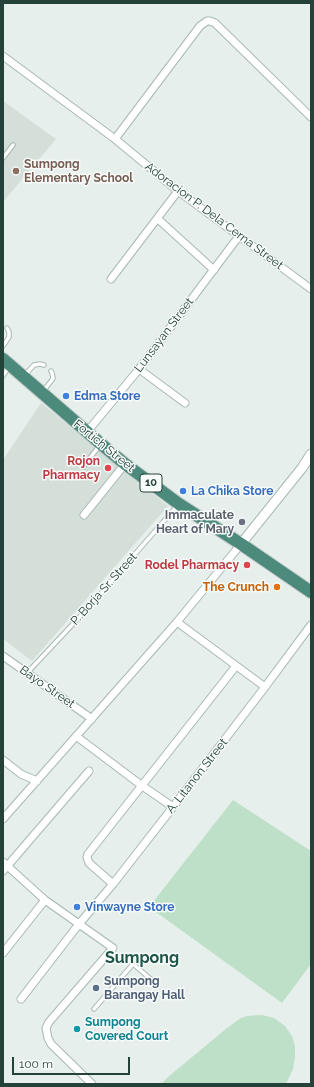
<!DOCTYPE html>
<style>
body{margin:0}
#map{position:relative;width:314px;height:1087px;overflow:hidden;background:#e6efeb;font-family:Raleway,sans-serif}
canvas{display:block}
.frame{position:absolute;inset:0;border:4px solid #24423a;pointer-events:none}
.scale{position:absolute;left:12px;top:1057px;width:118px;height:18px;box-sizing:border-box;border:2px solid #24423a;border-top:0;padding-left:5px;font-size:12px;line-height:14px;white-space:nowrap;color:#24423a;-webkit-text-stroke:3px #f7fbf9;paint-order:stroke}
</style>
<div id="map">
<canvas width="314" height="1087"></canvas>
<div class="frame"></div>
<div class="scale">100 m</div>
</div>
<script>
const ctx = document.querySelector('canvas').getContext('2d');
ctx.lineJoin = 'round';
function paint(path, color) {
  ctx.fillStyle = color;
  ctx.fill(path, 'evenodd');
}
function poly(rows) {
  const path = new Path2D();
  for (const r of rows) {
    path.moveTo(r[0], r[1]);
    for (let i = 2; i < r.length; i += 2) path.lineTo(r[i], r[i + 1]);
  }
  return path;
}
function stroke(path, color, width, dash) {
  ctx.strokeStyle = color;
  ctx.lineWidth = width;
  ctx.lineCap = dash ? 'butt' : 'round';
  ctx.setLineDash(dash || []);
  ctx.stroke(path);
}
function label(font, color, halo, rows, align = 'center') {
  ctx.font = font + ' Raleway,sans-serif';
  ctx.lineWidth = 3;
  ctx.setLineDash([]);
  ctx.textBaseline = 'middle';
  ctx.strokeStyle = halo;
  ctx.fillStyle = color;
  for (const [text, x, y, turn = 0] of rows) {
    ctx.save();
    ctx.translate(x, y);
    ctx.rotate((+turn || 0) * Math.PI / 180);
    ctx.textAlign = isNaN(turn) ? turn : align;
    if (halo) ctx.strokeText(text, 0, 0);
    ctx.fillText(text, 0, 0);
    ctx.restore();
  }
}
paint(poly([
 [3,101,56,139,3,202],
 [41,403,168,506,32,661,3,639,3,460]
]), '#d4dfda');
paint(poly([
 [233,800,311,851,311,964,282,1003,149,907],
 [262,1015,274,1018,285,1026,292,1036,295,1046,295,1057,293,1069,286,1084,161,1084,168,1077,227,1028,241,1018,247,1016]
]), '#bfe0c8');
const service = poly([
 [3,158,13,145],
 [3,346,9,337,9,332,7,328],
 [3,376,8,368],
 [24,376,34,365,40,364,44,365],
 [44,390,52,380,53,378,52,373,51,371],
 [83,467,100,445],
 [27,673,88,608,177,506],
 [124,956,154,982],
 [94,1009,133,964]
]);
const minor = poly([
 [3,56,115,139,178,191,311,289],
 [115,139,200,26,207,21,210,21,215,23,311,117],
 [158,219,214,270],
 [111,279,178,191],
 [139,369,185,403],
 [87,432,139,369,239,236],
 [84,515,125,464],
 [177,622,265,687],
 [3,656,92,719],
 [76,736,141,785,173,807],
 [3,760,21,774,37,781],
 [3,819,177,622,241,544],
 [3,862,45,900,113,948,49,1022,46,1028,48,1038,51,1044,92,1084],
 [3,871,89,771],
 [113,884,89,863,87,857,88,854,236,666],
 [3,953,45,900],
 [21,999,79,924,113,884,173,807,265,687,311,625]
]);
const tertiary = poly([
 [241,544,302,468,311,454]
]);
const trunk = poly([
 [3,359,101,444,125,464,179,504,241,544,311,592]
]);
stroke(service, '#a8b8b2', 5.5);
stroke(minor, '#a8b8b2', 9);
stroke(tertiary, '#a8b8b2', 11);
stroke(trunk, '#c2cac8', 14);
stroke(service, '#fff', 3.5);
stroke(minor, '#fff', 7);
stroke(tertiary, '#fff', 9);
stroke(trunk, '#4c8a7c', 12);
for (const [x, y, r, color] of [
 [16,171,4,"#8d6e63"],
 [66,396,4,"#3f7fe0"],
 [108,468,4,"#e0444e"],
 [183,491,4,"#3f7fe0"],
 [242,522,4,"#6b7280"],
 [247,565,4,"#e0444e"],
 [277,587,4,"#e8710a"],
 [77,907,4,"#3f7fe0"],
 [96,988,4,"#5c6f8a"],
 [77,1029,4,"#0f9aa8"]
]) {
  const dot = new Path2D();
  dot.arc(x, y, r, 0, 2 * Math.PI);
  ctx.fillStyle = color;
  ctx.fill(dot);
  stroke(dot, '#f7fbf9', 1.5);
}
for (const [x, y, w] of [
 [151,483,22]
]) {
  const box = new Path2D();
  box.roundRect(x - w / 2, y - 9, w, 18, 3);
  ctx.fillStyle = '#f7fbf9';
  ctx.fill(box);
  stroke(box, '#24423a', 1);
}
label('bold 11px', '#24423a', null, [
 ["10",151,483]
]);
label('bold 12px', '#785e54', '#f7fbf9', [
 ["Sumpong",24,164],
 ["Elementary School",24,178]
], 'left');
label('12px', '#24423a', '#f7fbf9', [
 ["Adoracion P. Dela Cerna Street",214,216,37],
 ["Lunsayan Street",164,335,-53],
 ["Fortich Street",104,446,39],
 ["P. Borja Sr. Street",104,589,-48],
 ["Bayo Street",47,687,35],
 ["A. Litanon Street",197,776,-52]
]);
label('bold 12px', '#366cbe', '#f7fbf9', [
 ["Edma Store",74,396],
 ["La Chika Store",191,491],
 ["Vinwayne Store",85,907]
], 'left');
label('bold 12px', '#be3a42', '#f7fbf9', [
 ["Rojon",100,461],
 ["Pharmacy",100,475],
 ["Rodel Pharmacy",239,565]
], 'right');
label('bold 12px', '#5b616d', '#f7fbf9', [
 ["Immaculate",234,515],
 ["Heart of Mary",234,529]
], 'right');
label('bold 12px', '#c56008', '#f7fbf9', [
 ["The Crunch",269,587]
], 'right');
label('bold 12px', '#4e5e75', '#f7fbf9', [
 ["Sumpong",104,981],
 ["Barangay Hall",104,995]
], 'left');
label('bold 12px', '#0d838f', '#f7fbf9', [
 ["Sumpong",85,1022],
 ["Covered Court",85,1036]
], 'left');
label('bold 16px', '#1f5548', '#f7fbf9', [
 ["Sumpong",142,958]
]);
</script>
